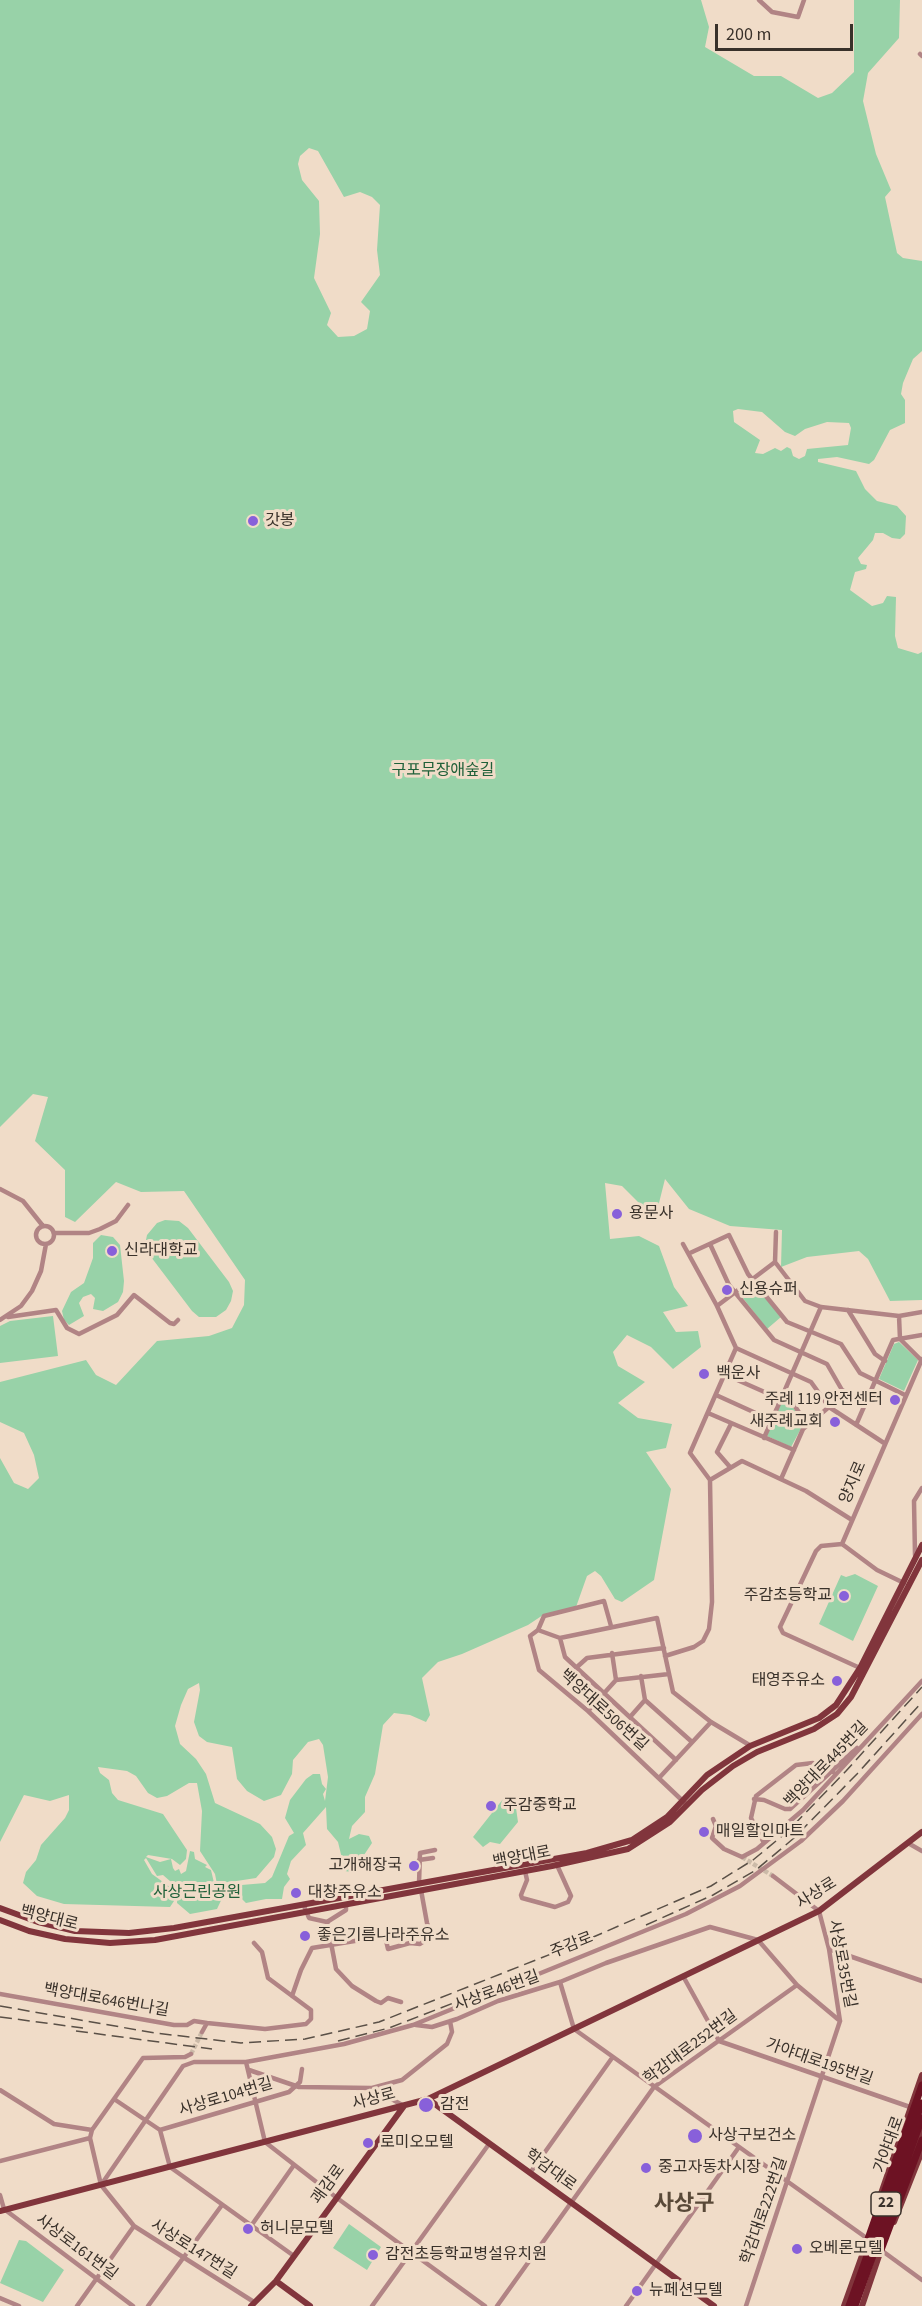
<!DOCTYPE html>
<meta charset="utf-8">
<style>
body{margin:0}
#map{position:relative;width:922px;height:2306px;overflow:hidden;background:#f0dcc8;font-family:"Source Sans 3",sans-serif}
canvas{display:block}
.scale{position:absolute;left:715px;top:24px;width:138px;height:27px;box-sizing:border-box;border:3px solid #39312a;border-top:0;padding-left:8px;font-size:18px;line-height:21px;white-space:nowrap;color:#39312a;-webkit-text-stroke:4px #f0dcc8;paint-order:stroke}
</style>
<div id="map">
<canvas width="922" height="2306"></canvas>
<div class="scale">200 m</div>
</div>
<script>
const ctx = document.querySelector('canvas').getContext('2d');
ctx.lineJoin = 'round';
function paint(path, color) {
  ctx.fillStyle = color;
  ctx.fill(path, 'evenodd');
}
function poly(rows) {
  const path = new Path2D();
  for (const r of rows) {
    if (r.length === 3) {
      path.moveTo(r[0] + r[2], r[1]);
      path.arc(r[0], r[1], r[2], 0, 2 * Math.PI);
      continue;
    }
    path.moveTo(r[0], r[1]);
    for (let i = 2; i < r.length; i += 2) path.lineTo(r[i], r[i + 1]);
  }
  return path;
}
function stroke(path, color, width, dash) {
  ctx.strokeStyle = color;
  ctx.lineWidth = width;
  ctx.lineCap = dash ? 'butt' : 'round';
  ctx.setLineDash(dash || []);
  ctx.stroke(path);
}
function label(font, color, halo, rows, align = 'center') {
  ctx.font = font + ' "Source Sans 3","Noto Sans KR",sans-serif';
  ctx.lineWidth = 6;
  ctx.setLineDash([]);
  ctx.textBaseline = 'middle';
  ctx.strokeStyle = halo;
  ctx.fillStyle = color;
  for (const [text, x, y, turn = 0] of rows) {
    ctx.save();
    ctx.translate(x, y);
    ctx.rotate((+turn || 0) * Math.PI / 180);
    ctx.textAlign = isNaN(turn) ? turn : align;
    if (halo) ctx.strokeText(text, 0, 0);
    ctx.fillText(text, 0, 0);
    ctx.restore();
  }
}
paint(poly([
 [0,0,701,0,709,27,705,47,754,76,781,76,818,98,832,93,854,72,854,0,900,0,899,38,868,73,863,101,876,154,891,190,885,197,897,253,903,258,922,261,922,351,913,359,903,383,901,394,905,400,905,423,890,430,874,460,869,464,837,457,818,459,818,462,856,471,865,489,877,501,897,506,906,516,905,534,900,539,892,538,883,533,875,533,873,540,858,558,861,564,867,565,866,569,855,572,850,590,872,606,883,603,887,596,896,597,895,636,898,648,918,654,922,652,922,1300,890,1301,868,1259,859,1251,807,1257,781,1267,782,1230,730,1226,689,1209,665,1179,655,1219,622,1186,605,1183,610,1239,639,1236,659,1246,674,1287,688,1306,663,1312,676,1332,698,1331,701,1347,673,1369,651,1347,627,1335,613,1352,618,1366,645,1382,618,1403,638,1418,672,1424,666,1448,646,1452,671,1489,654,1580,622,1602,615,1599,601,1576,595,1571,587,1576,576,1607,543,1615,528,1625,462,1654,438,1662,422,1678,430,1715,426,1722,410,1715,394,1713,383,1725,375,1774,365,1797,365,1812,352,1826,349,1839,359,1834,369,1836,372,1843,362,1858,356,1873,345,1871,338,1842,327,1829,326,1807,303,1833,306,1845,291,1861,287,1874,290,1879,284,1887,282,1899,266,1899,246,1903,239,1896,225,1892,217,1909,190,1914,177,1903,178,1888,163,1875,157,1876,146,1858,144,1860,152,1874,174,1890,174,1901,170,1907,64,1904,37,1896,23,1883,26,1872,36,1860,41,1845,65,1818,69,1810,69,1795,50,1801,24,1795,0,1842,0,1458,14,1483,28,1489,39,1478,34,1455,24,1433,0,1422,0,1382,86,1360,96,1375,116,1385,157,1341,209,1336,232,1328,244,1305,245,1280,184,1191,141,1192,116,1182,75,1222,65,1217,65,1170,35,1141,48,1097,33,1094,0,1127],
 [309,148,318,151,344,197,360,192,372,197,380,205,377,250,380,275,361,302,370,311,367,329,354,336,338,337,327,325,331,313,314,278,320,234,319,201,302,180,298,164,300,156],
 [738,409,762,412,785,432,795,436,805,429,827,422,849,423,851,428,848,445,807,449,805,456,799,459,793,456,791,449,787,447,781,451,775,448,763,454,755,453,760,440,734,422,733,411],
 [199,1683,200,1690,194,1722,199,1736,207,1742,232,1747,237,1779,247,1791,264,1801,281,1795,292,1774,293,1760,308,1742,319,1739,323,1745,328,1777,325,1801,323,1794,326,1789,322,1784,320,1774,313,1774,306,1779,290,1800,285,1818,294,1833,289,1836,272,1877,265,1883,218,1887,214,1883,211,1870,205,1867,207,1865,195,1859,194,1852,190,1851,186,1871,181,1874,179,1869,175,1871,173,1868,171,1859,160,1862,146,1857,148,1855,172,1859,180,1865,186,1859,187,1850,163,1814,118,1800,112,1793,109,1780,100,1773,98,1767,127,1771,136,1776,148,1793,157,1798,167,1796,189,1783,197,1783,202,1811,200,1851,215,1874,217,1884,256,1878,274,1857,276,1849,272,1837,260,1824,215,1803,206,1774,196,1759,180,1744,175,1726,181,1705,188,1689],
 [165,1220,179,1221,188,1228,229,1282,233,1291,231,1301,226,1310,216,1317,199,1317,192,1311,148,1253,145,1245,147,1235,157,1223],
 [101,1235,113,1237,120,1245,124,1281,123,1292,118,1302,103,1311,93,1309,95,1298,91,1294,83,1297,79,1303,84,1316,69,1325,64,1320,62,1311,71,1292,84,1283,93,1258,93,1243],
 [753,1281,781,1317,767,1329,739,1293,737,1295],
 [53,1316,58,1356,0,1363,0,1326,10,1321],
 [899,1342,918,1360,904,1391,879,1379,894,1344],
 [781,1402,792,1406,804,1423,791,1447,767,1436],
 [855,1574,878,1586,853,1641,819,1624,841,1575,846,1577],
 [503,1799,516,1808,518,1822,500,1844,490,1842,483,1847,473,1837],
 [349,2224,381,2247,367,2270,333,2248],
 [19,2240,26,2241,64,2270,43,2302,0,2283]
]), '#98d2a8');
stroke(poly([
 [742,1857,773,1876],
 [191,2054,202,2032]
]), '#cbbaa8', 4.5, [4.5, 2]);
stroke(poly([
 [759,0,772,12,798,17,804,0],
 [920,54,922,56],
 [0,1189,23,1201,43,1226],
 [45,1235,9],
 [776,1232,775,1262,805,1301,821,1307,899,1316,922,1312],
 [54,1233,89,1233,100,1229,116,1221,128,1205],
 [683,1244,717,1306,736,1348,811,1382,829,1407,884,1443],
 [710,1244,729,1285,774,1340,827,1364,842,1390,866,1403],
 [690,1253,729,1235,748,1274,787,1322,841,1344,860,1373,905,1395],
 [717,1306,775,1262],
 [848,1310,875,1354,885,1361],
 [899,1316,900,1339,921,1360],
 [8,1317,56,1310,67,1328,79,1334,117,1315,134,1295,170,1323,174,1324,178,1320],
 [0,1320,21,1306,32,1291,41,1271,46,1244],
 [736,1348,690,1453,710,1480,742,1461,806,1491,852,1520],
 [726,1375,794,1405,807,1424],
 [716,1395,771,1420],
 [708,1413,794,1450],
 [856,1425,893,1340,922,1335],
 [764,1438,821,1307],
 [730,1467,717,1452,731,1424],
 [781,1479,803,1429,829,1407],
 [842,1544,821,1546,816,1551,780,1627,783,1633,860,1668],
 [915,1555,914,1501,922,1488],
 [904,1583,877,1570,842,1544,922,1359],
 [611,1626,604,1601,544,1616,538,1630,530,1636,539,1670,588,1711,687,1805],
 [538,1630,560,1638],
 [560,1638,657,1618,673,1692,711,1722,751,1746],
 [560,1638,565,1657,676,1760],
 [612,1653,616,1680],
 [665,1656,694,1647,703,1641,709,1629,712,1602,710,1480],
 [577,1667,587,1658,664,1648],
 [641,1676,645,1700,692,1742],
 [616,1680,669,1674],
 [588,1711,616,1680],
 [630,1717,645,1700],
 [659,1778,711,1722],
 [754,1799,764,1800,785,1809,790,1809,857,1748],
 [713,1819,716,1826,712,1838,724,1849,742,1857,757,1849,803,1810,922,1681],
 [764,1843,751,1818,756,1796,796,1765,813,1763,833,1772],
 [908,1843,922,1851],
 [419,1860,433,1858],
 [525,1871,527,1880,521,1895,522,1898,555,1907,568,1902,571,1896,557,1865],
 [419,1884,420,1853,435,1850],
 [304,1906,309,1918,327,1922,346,1910,346,1905],
 [327,1922,336,1969,352,1986,376,2001,381,2003,388,1998,401,2002],
 [829,1949,922,1981],
 [683,1976,719,2041,910,2107],
 [560,1982,574,2029,868,2239],
 [0,1994,174,2025,187,2025,194,2021,207,2023],
 [292,1996,301,1970,312,1948,385,1936,388,1949,410,1943,420,1944,432,1936,427,1923,421,1890],
 [416,2025,432,2027,457,2019,498,2001,560,1982,606,1963,710,1927,758,1940,797,1985,840,2021],
 [202,2032,207,2023,265,2029,306,2024,311,2019,311,2010,268,1978,262,1952,254,1943],
 [191,2054,185,2057,143,2058,92,2130,90,2138,101,2185,134,2226,254,2302],
 [249,2070,299,2087,372,2088,404,2106],
 [372,2088,402,2080,447,2044,452,2032,450,2021],
 [0,2090,54,2124,92,2130],
 [114,2099,160,2130,170,2167,294,2256],
 [160,2130,289,2092,300,2082,302,2069],
 [0,2161,90,2138],
 [530,2173,612,2058],
 [101,2185,183,2066,194,2062,246,2062],
 [0,2195,4,2209,133,2306],
 [251,2226,294,2165],
 [881,2250,922,2280],
 [0,2298,19,2306],
 [77,2306,134,2226],
 [148,2306,222,2205],
 [372,2306,489,2144],
 [485,2306,337,2198,265,2142,246,2062,344,2044,413,2025,686,1914,740,1886,801,1841,843,1801,922,1714],
 [497,2306,654,2087,797,1985],
 [626,2306,739,2147],
 [746,2306,840,2021,829,1949,819,1911,773,1876]
]), '#b18485', 4.5);
stroke(poly([
 [0,1908,38,1922,75,1931,129,1933,174,1928,587,1853,632,1840,667,1817,707,1775,750,1746,819,1718,836,1705,860,1668,922,1545],
 [0,1920,29,1931,65,1939,110,1943,155,1940,552,1866,628,1849,670,1822,702,1790,733,1766,757,1752,814,1729,837,1714,851,1697,922,1560],
 [428,2099,714,2306],
 [904,2180,922,2128],
 [876,2208,922,2075],
 [0,2211,428,2099,819,1911,922,1832],
 [894,2222,922,2151],
 [276,2281,310,2306],
 [251,2306,276,2281,404,2106],
 [844,2306,869,2236],
 [862,2306,882,2247]
]), '#81353c', 6);
stroke(poly([
 [868,2239,922,2085],
 [881,2250,922,2140],
 [849,2306,922,2103],
 [855,2306,922,2118]
]), '#6d1223', 7);
stroke(poly([
 [646,1925,713,1895,756,1870,794,1838,857,1774,922,1702],
 [0,2006,155,2033,241,2043,305,2039,379,2022,584,1941,711,1886,753,1860,787,1832,846,1771,922,1687],
 [0,2017,83,2028],
 [76,2031,212,2049],
 [338,2041,389,2028,479,1993]
]), '#5a5047', 1.5, [12, 6]);
for (const [x, y, r, color] of [
 [253,521,6,"#8860da"],
 [617,1214,6,"#8860da"],
 [112,1251,6,"#8860da"],
 [727,1290,6,"#8860da"],
 [704,1374,6,"#8860da"],
 [895,1400,6,"#8860da"],
 [835,1422,6,"#8860da"],
 [844,1596,6,"#8860da"],
 [837,1681,6,"#8860da"],
 [491,1806,6,"#8860da"],
 [704,1832,6,"#8860da"],
 [414,1866,6,"#8860da"],
 [296,1893,6,"#8860da"],
 [305,1936,6,"#8860da"],
 [426,2105,8,"#8860da"],
 [695,2136,8,"#8860da"],
 [368,2143,6,"#8860da"],
 [646,2168,6,"#8860da"],
 [248,2229,6,"#8860da"],
 [797,2249,6,"#8860da"],
 [373,2255,6,"#8860da"],
 [637,2291,6,"#8860da"]
]) {
  const dot = new Path2D();
  dot.arc(x, y, r, 0, 2 * Math.PI);
  ctx.fillStyle = color;
  ctx.fill(dot);
  stroke(dot, '#f0dcc8', 2);
}
for (const [x, y, w] of [
 [886,2204,30]
]) {
  const box = new Path2D();
  box.roundRect(x - w / 2, y - 12, w, 24, 4.5);
  ctx.fillStyle = '#f0dcc8';
  ctx.fill(box);
  stroke(box, '#39312a', 1.5);
}
label('bold 15px', '#39312a', null, [
 ["22",886,2204]
]);
label('16px', '#39312a', '#f0dcc8', [
 ["갓봉",265,521],
 ["용문사",629,1214],
 ["신라대학교",124,1251],
 ["신용슈퍼",739,1290],
 ["백운사",716,1374],
 ["주례 119 안전센터",883,1400,"right"],
 ["새주례교회",823,1422,"right"],
 ["주감초등학교",832,1596,"right"],
 ["태영주유소",825,1681,"right"],
 ["주감중학교",503,1806],
 ["매일할인마트",716,1832],
 ["고개해장국",402,1866,"right"],
 ["대창주유소",308,1893],
 ["좋은기름나라주유소",317,1936],
 ["감전",440,2105],
 ["사상구보건소",708,2136],
 ["로미오모텔",380,2143],
 ["중고자동차시장",658,2168],
 ["허니문모텔",260,2229],
 ["오베론모텔",809,2249],
 ["감전초등학교병설유치원",385,2255],
 ["뉴페션모텔",649,2291]
], 'left');
label('16px', '#1f6039', '#f0dcc8', [
 ["구포무장애숲길",443,771],
 ["사상근린공원",197,1893]
]);
label('16px', '#39312a', '#f0dcc8', [
 ["양지로",854,1483,-67],
 ["백양대로506번길",603,1711,42],
 ["백양대로445번길",827,1765,-46],
 ["백양대로",522,1858,-11],
 ["사상로",817,1894,-32],
 ["백양대로",49,1919,14],
 ["주감로",572,1946,-22],
 ["사상로35번길",841,1964,79],
 ["사상로46번길",497,1992,-20],
 ["백양대로646번나길",106,2001,10],
 ["학감대로252번길",691,2048,-37],
 ["가야대로195번길",819,2063,19],
 ["사상로104번길",226,2098,-17],
 ["사상로",374,2100,-15],
 ["가야대로",890,2145,-70],
 ["학감대로",550,2171,36],
 ["괘감로",329,2185,-54],
 ["학감대로222번길",765,2211,-71],
 ["사상로161번길",76,2248,37],
 ["사상로147번길",193,2250,32]
]);
label('bold 22px', '#594938', '#f0dcc8', [
 ["사상구",684,2205]
]);
</script>
